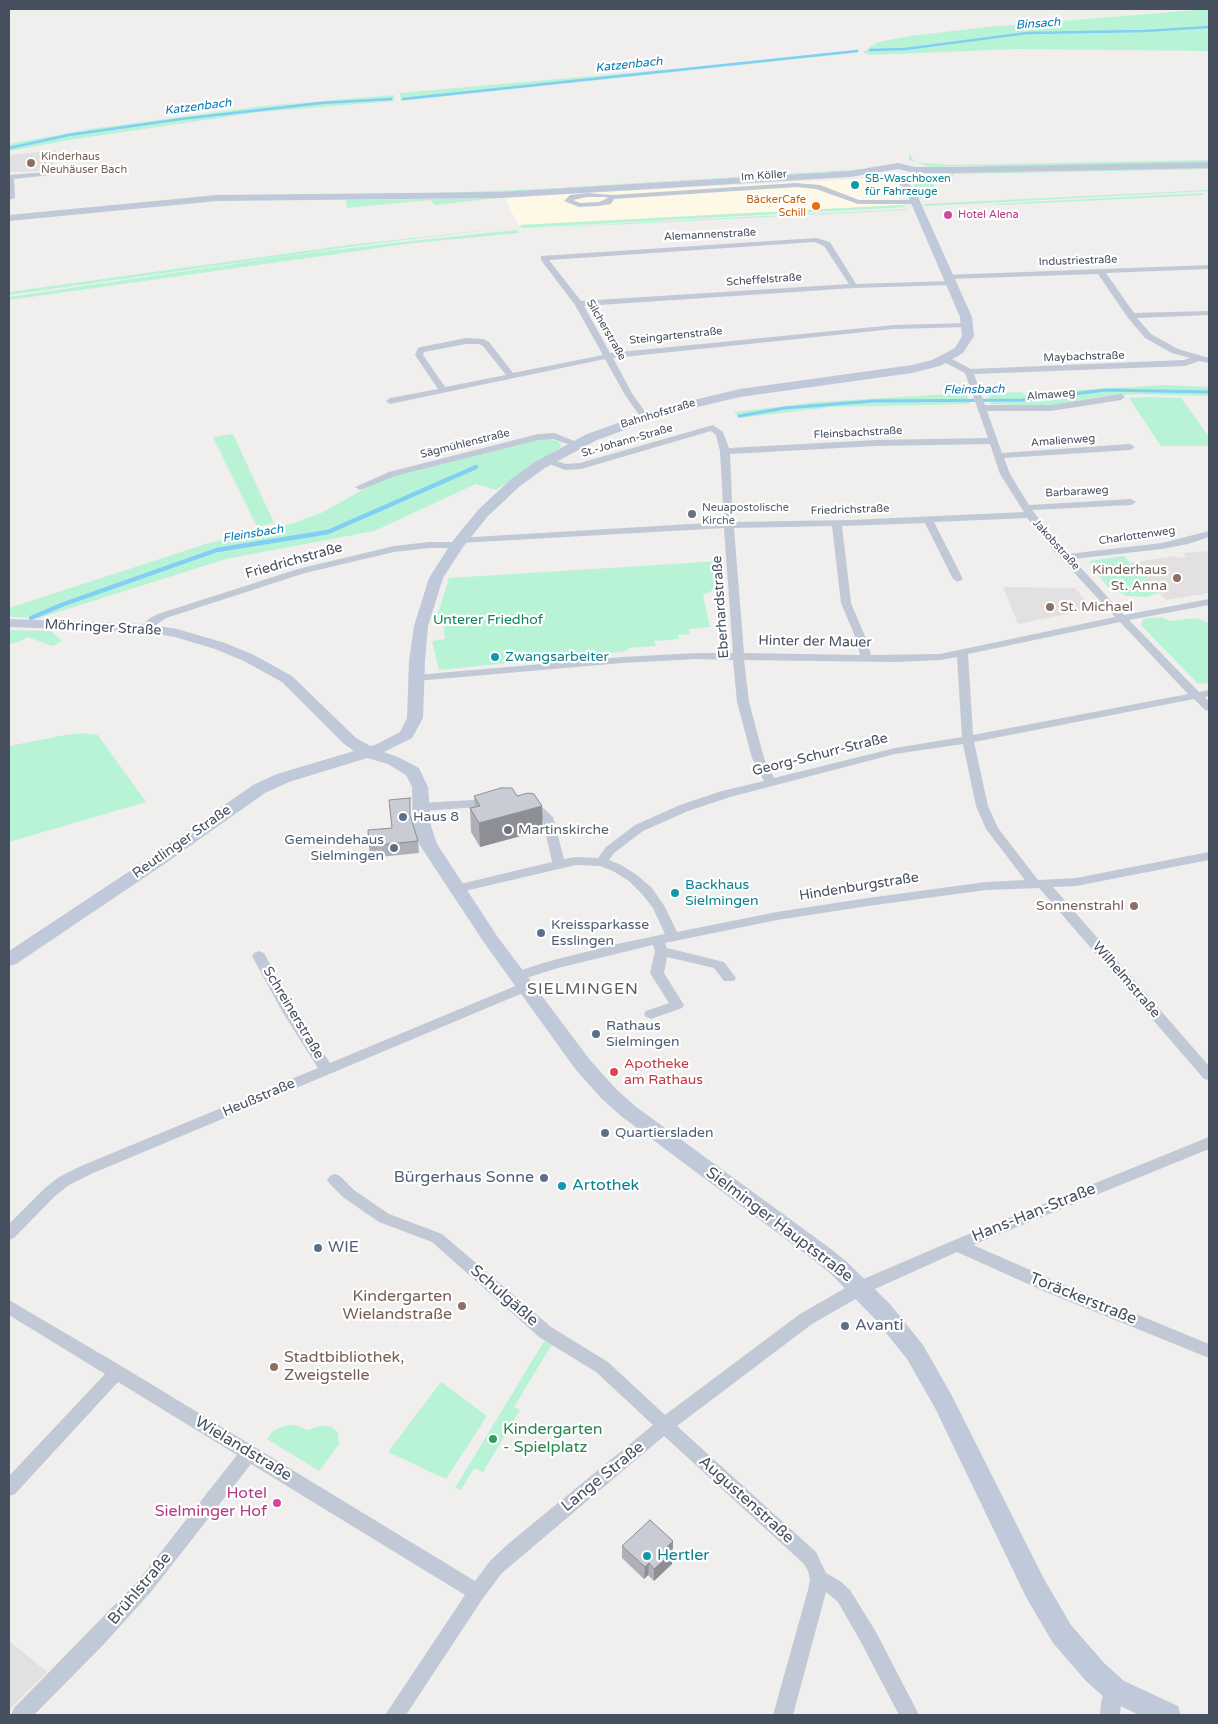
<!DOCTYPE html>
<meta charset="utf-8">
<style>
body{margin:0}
#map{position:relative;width:1218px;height:1724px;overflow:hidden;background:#f1eeee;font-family:"Varela Round",sans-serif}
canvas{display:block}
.frame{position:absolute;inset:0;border:10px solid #454f5e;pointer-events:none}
</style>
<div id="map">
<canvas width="1218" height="1724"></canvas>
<div class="frame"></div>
</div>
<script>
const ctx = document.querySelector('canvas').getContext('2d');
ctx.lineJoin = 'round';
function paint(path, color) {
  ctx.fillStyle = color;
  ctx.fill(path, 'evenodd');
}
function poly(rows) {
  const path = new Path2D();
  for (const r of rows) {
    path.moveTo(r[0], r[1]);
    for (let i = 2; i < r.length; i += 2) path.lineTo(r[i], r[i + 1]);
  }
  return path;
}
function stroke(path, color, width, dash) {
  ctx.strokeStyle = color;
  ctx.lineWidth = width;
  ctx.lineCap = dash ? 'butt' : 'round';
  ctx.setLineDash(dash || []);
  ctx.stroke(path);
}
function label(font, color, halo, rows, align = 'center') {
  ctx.font = font + ' "Varela Round",sans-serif';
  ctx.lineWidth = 4.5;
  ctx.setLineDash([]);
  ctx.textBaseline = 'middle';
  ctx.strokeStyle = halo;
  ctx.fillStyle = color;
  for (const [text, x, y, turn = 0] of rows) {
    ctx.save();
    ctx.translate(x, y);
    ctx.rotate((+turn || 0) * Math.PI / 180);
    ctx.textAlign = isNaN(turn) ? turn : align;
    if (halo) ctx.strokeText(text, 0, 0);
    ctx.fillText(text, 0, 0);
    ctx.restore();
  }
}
paint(poly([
 [880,178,893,183,902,206,520,228,504,197]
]), '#fdf9e6');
paint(poly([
 [56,150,51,171,9,172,9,155],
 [1209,551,1209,593,1166,600,1130,563,1175,556,1177,558,1186,557,1183,553],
 [1003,587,1075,588,1092,609,1018,624],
 [9,1641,47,1672,9,1710]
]), '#e2e0e0');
paint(poly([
 [1209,9,1209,51,1017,49,870,55,863,52,878,42,910,36,987,27],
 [861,50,855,53,401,101,400,93,729,64],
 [394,95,394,101,260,112,75,139,9,151,9,144,90,129,263,106],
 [909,153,914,162,948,165,1209,160,1209,163,931,167,924,165,909,160],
 [1209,166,1209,169,1118,171,953,174,953,177,931,178,935,188,929,189,933,197,924,199,918,198,913,183,917,178,923,176,952,173],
 [866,169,867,170,486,193,411,194,541,189],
 [1209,190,1209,191,967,204,926,206,922,204],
 [1202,193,1204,195,1001,205,991,204],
 [499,198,434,205,431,200,347,208,346,200],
 [900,205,907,207,522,228,519,225],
 [908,209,908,210,527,229,645,222],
 [515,227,378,243,9,295,9,292,348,245],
 [517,230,519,233,414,243,9,300,9,297,295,255,383,244],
 [1167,385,1209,387,1209,396,1136,394,1100,397,1047,406,991,404,987,393,1022,392,1025,395,1058,394,1057,391],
 [966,393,970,404,832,407,740,418,734,412,817,402],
 [1150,397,1181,398,1209,437,1209,446,1161,446,1129,398],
 [233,434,274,523,257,527,213,437],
 [543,438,558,441,561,444,561,447,496,490,476,484,374,531,226,559,39,618,9,617,9,608,209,543,294,523,321,513,388,476],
 [1124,556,1130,563,1159,593,1146,597,1127,596,1109,588,1091,567,1090,561],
 [721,561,722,586,703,595,710,627,689,629,690,634,678,635,679,639,654,641,656,646,628,648,628,651,439,670,432,641,445,639,442,619,436,619,449,578],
 [1161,617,1170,621,1197,618,1209,623,1209,684,1197,683,1141,625,1143,619],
 [9,630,51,631,62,641,52,646,28,637,19,642,9,644],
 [83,733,98,735,146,802,9,842,9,746,65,735],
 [544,1341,552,1344,514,1407,520,1410,483,1472,474,1468,461,1490,455,1488],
 [441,1382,487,1416,446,1479,388,1452],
 [295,1425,307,1430,320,1426,332,1427,338,1433,339,1444,319,1471,267,1439,273,1431,284,1426]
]), '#b8f3d6');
stroke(poly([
 [870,50,905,49,1027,33,1144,31,1209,27],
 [403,99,857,51],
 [9,148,69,135,181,119,321,103,391,99]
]), '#82cef4', 2.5);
stroke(poly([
 [739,416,785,408,874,401,1023,400,1106,390,1209,392]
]), '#82cef4', 3);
stroke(poly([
 [31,618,64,604,217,550,328,532,476,467]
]), '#82cef4', 4.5);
paint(poly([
 [48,172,50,173,50,175,14,179,15,198,9,200,9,175,48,172],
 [796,183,820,185,859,200,915,200,919,202,915,204,858,204,816,189,796,187,614,199,611,204,599,206,579,207,564,201,570,195,587,193,613,195,796,183],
 [587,197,605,197,608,198,599,202,580,203,573,200,587,197],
 [816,238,830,242,856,284,950,281,954,283,950,285,854,288,584,306,610,353,894,325,968,323,972,325,968,327,894,329,613,358,633,395,649,417,645,420,642,419,625,395,605,359,390,404,386,401,390,398,438,389,415,355,418,348,421,347,466,338,483,339,489,342,513,373,603,355,575,305,541,260,541,256,816,238],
 [815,242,824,246,849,284,581,301,549,260,815,242],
 [466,344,479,344,483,346,506,375,445,387,423,355,424,352,466,344],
 [1209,265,1209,269,1106,273,1134,313,1209,311,1209,315,1137,318,1151,334,1178,349,1209,358,1209,363,1199,361,1185,366,974,374,985,405,1051,405,1121,394,1125,397,1121,400,1051,411,987,411,1002,453,1130,444,1135,447,1130,450,1004,458,1010,474,1029,505,1131,499,1136,502,1131,505,1032,510,1068,554,1162,543,1209,531,1209,537,1188,544,1162,549,1073,559,1124,615,1209,599,1209,605,1129,620,1199,692,1209,690,1209,696,1205,697,1209,702,1209,711,1205,710,1194,699,974,742,988,806,998,828,1038,880,1076,878,1209,852,1209,860,1076,886,1053,887,1209,1066,1209,1080,1204,1079,1039,888,986,890,868,906,777,920,665,943,667,948,724,962,736,978,734,981,724,981,714,968,667,957,664,973,684,1005,682,1008,651,1019,646,1017,644,1014,646,1011,669,1003,650,973,655,951,653,945,558,968,517,981,512,979,510,976,512,973,550,961,617,944,665,934,653,908,642,894,629,881,613,871,600,866,576,865,456,893,452,892,450,889,452,886,552,862,543,821,531,810,524,807,522,804,524,801,528,800,539,804,553,817,564,859,576,857,598,858,606,847,635,825,680,805,722,791,764,781,752,758,737,702,733,660,697,659,622,663,416,681,410,678,416,675,622,657,697,653,733,653,724,528,461,543,457,542,457,538,724,522,720,451,716,435,711,431,581,469,565,470,542,461,547,458,566,464,580,463,713,425,723,432,729,448,876,440,988,438,965,373,942,361,942,357,948,357,971,369,1184,360,1190,358,1172,353,1145,338,1128,318,1098,274,948,279,945,279,945,275,1209,265],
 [990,444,1000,474,1024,512,851,520,733,522,730,454,876,446,990,444],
 [1027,518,1053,550,1115,617,940,654,871,655,867,641,851,603,842,526,925,523,953,579,958,582,963,579,934,522,1027,518],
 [832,526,841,603,857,641,860,655,744,653,734,528,832,526],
 [1120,622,1188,694,973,735,968,654,1120,622],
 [957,657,962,737,895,748,774,778,764,758,749,702,744,660,895,662,940,660,957,657],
 [963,744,976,806,986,829,1025,880,986,882,868,898,777,912,677,932,665,907,652,888,637,875,621,865,609,860,614,853,643,831,688,811,730,797,895,754,963,744],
 [554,433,582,444,577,447,553,439,538,440,395,476,363,489,360,490,355,487,389,472,538,434,554,433],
 [429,542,457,542,462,545,457,548,429,548,394,552,305,573,166,618,149,630,141,630,140,628,150,618,158,614,298,569,394,546,429,542],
 [490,799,494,800,496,803,494,806,422,811,416,807,422,803,490,799],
 [259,951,264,953,294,1008,330,1063,520,984,525,982,530,984,532,987,530,990,91,1174,69,1185,55,1196,14,1238,9,1240,9,1224,45,1188,59,1177,81,1166,318,1068,283,1013,252,956,254,953,259,951],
 [1209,1137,1209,1149,973,1245,1058,1282,1209,1344,1209,1358,1046,1292,957,1252,866,1293,812,1324,677,1426,816,1552,826,1573,840,1581,850,1590,876,1632,919,1715,899,1715,862,1644,838,1602,826,1592,793,1715,773,1715,808,1590,810,1579,808,1571,804,1564,664,1436,502,1573,483,1598,406,1715,385,1715,465,1595,251,1464,150,1593,105,1643,34,1715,11,1715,14,1708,138,1581,237,1455,118,1382,15,1494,9,1496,9,1476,105,1374,9,1315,9,1300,123,1367,475,1581,490,1561,508,1544,653,1425,596,1372,539,1337,432,1242,379,1222,344,1198,330,1184,327,1180,330,1176,335,1174,340,1176,354,1190,389,1214,442,1234,551,1327,608,1362,665,1415,800,1314,854,1283,952,1241,1209,1137],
 [1115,1681,1122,1683,1125,1690,1121,1702,1120,1715,1100,1715,1101,1702,1105,1690,1108,1683,1115,1681]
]), '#c0c9d5');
paint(poly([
 [1209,162,1209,168,952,173,915,173,898,169,850,177,500,198,217,201,9,221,9,215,217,195,500,192,850,171,898,163,915,167,952,167,1209,162],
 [897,175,914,188,972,317,974,336,963,353,940,366,912,373,740,397,668,414,597,440,545,468,520,486,488,516,463,547,443,578,428,626,425,661,423,718,412,738,384,752,400,758,419,768,428,787,431,826,437,844,497,936,590,1060,616,1089,635,1106,831,1249,847,1262,890,1304,923,1345,951,1394,1044,1579,1071,1625,1104,1663,1124,1681,1178,1706,1181,1715,1139,1715,1106,1699,1086,1681,1053,1643,1026,1597,935,1408,907,1359,874,1318,831,1274,815,1261,621,1116,602,1099,576,1070,485,944,419,844,413,826,412,787,406,775,388,764,367,758,289,782,265,793,163,865,16,964,9,966,9,951,151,857,253,785,277,774,354,751,344,744,282,682,244,661,215,649,175,637,145,632,9,627,9,619,145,624,177,629,225,643,254,655,292,676,356,738,370,746,375,745,400,732,407,718,409,661,414,626,429,578,452,542,478,510,510,480,535,462,587,434,660,408,740,389,912,365,932,360,955,348,962,336,960,317,905,189,892,178,897,175]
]), '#bfc9d9');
paint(poly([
 [474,796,543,830,480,847,471,832,470,808,475,807],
 [411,817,418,841,419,853,370,858,369,846,392,828],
 [673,1541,672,1564,654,1581,648,1575,644,1579,622,1558,622,1546]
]), '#aeafb7');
paint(poly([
 [542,806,543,830,480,847,479,823],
 [673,1541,672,1564,654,1581,654,1569,667,1547],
 [649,1563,648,1575,644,1579,645,1567]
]), '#8d8f95');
const building = poly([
 [501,788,512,788,517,796,528,793,534,794,542,806,479,823,470,808,480,806,474,796,501,788],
 [410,798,410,815,418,841,369,846,368,830,392,828,389,800,410,798],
 [650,1520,673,1541,667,1547,673,1552,654,1569,649,1563,645,1567,622,1546,650,1520]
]);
paint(building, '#caccd5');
stroke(building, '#8d8f95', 1);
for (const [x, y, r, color] of [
 [31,163,5,"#8d6e63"],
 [855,185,5,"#0f9aa8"],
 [816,206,5,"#e8710a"],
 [948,215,5,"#d1479c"],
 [692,514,5,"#6b7280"],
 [1177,578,5,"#8d6e63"],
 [1050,607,5,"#8d6e63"],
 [495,657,5,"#0f9aa8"],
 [403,817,5,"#5c6f8a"],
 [508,830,5,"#6b7280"],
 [394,848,5,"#5c6f8a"],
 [675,893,5,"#0f9aa8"],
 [1134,906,5,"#8d6e63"],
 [541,933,5,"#5c6f8a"],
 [596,1034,5,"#5c6f8a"],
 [614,1072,5,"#e0444e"],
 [605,1133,5,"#5c6f8a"],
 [544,1178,5,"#5c6f8a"],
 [562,1186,5,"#0f9aa8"],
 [318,1248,5,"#5c6f8a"],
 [462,1306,5,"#8d6e63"],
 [845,1326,5,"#5c6f8a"],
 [274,1367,5,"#8d6e63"],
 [493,1439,5,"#2e9e5b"],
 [277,1503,5,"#d1479c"],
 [647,1556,5,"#0f9aa8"]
]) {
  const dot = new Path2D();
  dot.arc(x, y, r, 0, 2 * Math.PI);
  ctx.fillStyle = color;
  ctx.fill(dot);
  stroke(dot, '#fff', 2);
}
label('11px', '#785e54', '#fff', [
 ["Kinderhaus",41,157],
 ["Neuhäuser Bach",41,170]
], 'left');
label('11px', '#454f5e', '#fff', [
 ["Im Köller",764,176,-4],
 ["Alemannenstraße",710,235,-3],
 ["Industriestraße",1078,261,-2],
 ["Scheffelstraße",764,280,-4],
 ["Silcherstraße",606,330,60],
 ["Steingartenstraße",676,336,-6],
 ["Maybachstraße",1084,357,-2],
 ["Almaweg",1051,395,-5],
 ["Bahnhofstraße",658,414,-17],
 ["Fleinsbachstraße",858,433,-3],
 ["St.-Johann-Straße",627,441,-16],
 ["Amalienweg",1063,441,-4],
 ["Sägmühlenstraße",465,444,-14],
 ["Barbaraweg",1077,492,-3],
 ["Friedrichstraße",850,510,-2],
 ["Charlottenweg",1137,536,-8],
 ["Jakobstraße",1056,545,48]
]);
label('11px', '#0d838f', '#fff', [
 ["SB-Waschboxen",865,179],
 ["für Fahrzeuge",865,192]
], 'left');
label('11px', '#c56008', '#fff', [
 ["BäckerCafe",806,200],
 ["Schill",806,213]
], 'right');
label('11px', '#b23c85', '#fff', [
 ["Hotel Alena",958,215]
], 'left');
label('11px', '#5b616d', '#fff', [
 ["Neuapostolische",702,508],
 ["Kirche",702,521]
], 'left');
label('italic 12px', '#007ab5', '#fff', [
 ["Binsach",1038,24,-4],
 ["Katzenbach",629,65,-6],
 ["Katzenbach",198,107,-7],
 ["Fleinsbach",974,390,-1],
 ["Fleinsbach",253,534,-9]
]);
label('14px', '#454f5e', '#fff', [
 ["Friedrichstraße",294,561,-16],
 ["Eberhardstraße",721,607,-94],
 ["Möhringer Straße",103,628,3],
 ["Hinter der Mauer",815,642,1],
 ["Georg-Schurr-Straße",820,755,-14],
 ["Reutlinger Straße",182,842,-35],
 ["Hindenburgstraße",859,887,-9],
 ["Wilhelmstraße",1126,980,49],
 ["Schreinerstraße",293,1013,59],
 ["Heußstraße",259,1098,-23]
]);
label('14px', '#785e54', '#fff', [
 ["Kinderhaus",1167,570],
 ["St. Anna",1167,586],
 ["St. Michael",1060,607,"left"],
 ["Sonnenstrahl",1124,906]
], 'right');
label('14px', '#0f8658', '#fff', [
 ["Unterer Friedhof",488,620]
]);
label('14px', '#0d838f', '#fff', [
 ["Zwangsarbeiter",505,657],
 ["Backhaus",685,885],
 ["Sielmingen",685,901]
], 'left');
label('14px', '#4e5e75', '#fff', [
 ["Haus 8",413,817],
 ["Gemeindehaus",384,840,"right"],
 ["Sielmingen",384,856,"right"],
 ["Kreissparkasse",551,925],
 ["Esslingen",551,941],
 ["Rathaus",606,1026],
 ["Sielmingen",606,1042],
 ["Quartiersladen",615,1133]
], 'left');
label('14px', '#5b616d', '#fff', [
 ["Martinskirche",518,830]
], 'left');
label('14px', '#be3a42', '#fff', [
 ["Apotheke",624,1064],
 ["am Rathaus",624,1080]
], 'left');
ctx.letterSpacing = '1px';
label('16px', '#5a5e64', '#fff', [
 ["SIELMINGEN",583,990]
]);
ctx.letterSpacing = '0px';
label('16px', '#4e5e75', '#fff', [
 ["Bürgerhaus Sonne",534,1178,"right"],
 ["WIE",328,1248],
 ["Avanti",855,1326]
], 'left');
label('16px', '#0d838f', '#fff', [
 ["Artothek",572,1186],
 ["Hertler",657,1556]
], 'left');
label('16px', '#454f5e', '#fff', [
 ["Hans-Han-Straße",1034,1213,-22],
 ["Sielminger Hauptstraße",779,1225,37],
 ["Schulgäßle",504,1296,41],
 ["Toräckerstraße",1083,1299,22],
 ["Wielandstraße",243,1449,31],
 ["Lange Straße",603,1477,-39],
 ["Augustenstraße",746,1500,42],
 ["Brühlstraße",140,1589,-50]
]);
label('16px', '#785e54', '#fff', [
 ["Kindergarten",452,1297],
 ["Wielandstraße",452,1315],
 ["Stadtbibliothek,",284,1358,"left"],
 ["Zweigstelle",284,1376,"left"]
], 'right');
label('16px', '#27864d', '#fff', [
 ["Kindergarten",503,1430],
 ["- Spielplatz",503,1448]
], 'left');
label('16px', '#b23c85', '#fff', [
 ["Hotel",267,1494],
 ["Sielminger Hof",267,1512]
], 'right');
</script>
